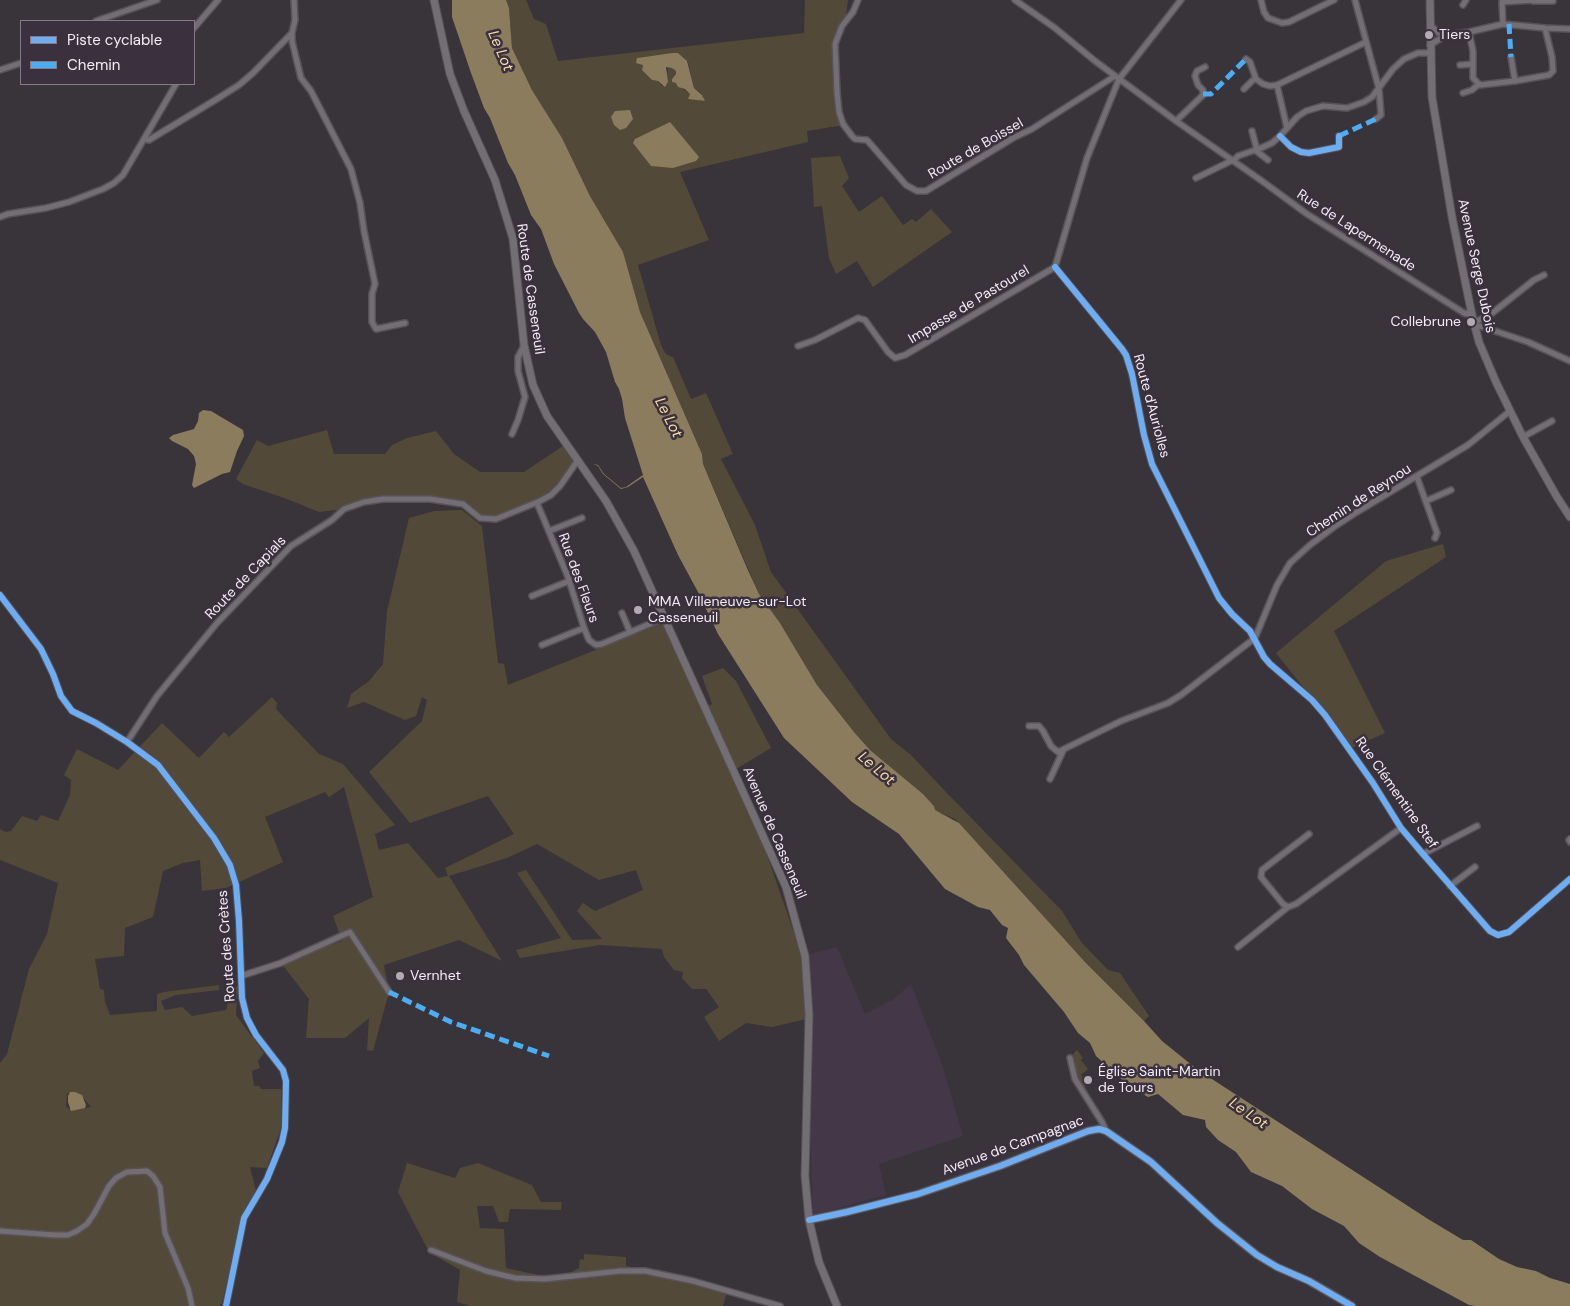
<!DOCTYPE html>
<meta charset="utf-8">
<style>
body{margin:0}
#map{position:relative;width:1570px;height:1306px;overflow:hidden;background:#39343a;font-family:"DM Sans",sans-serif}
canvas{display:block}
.legend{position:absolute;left:20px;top:20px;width:175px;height:65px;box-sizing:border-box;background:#3a303e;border:1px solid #847b87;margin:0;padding:6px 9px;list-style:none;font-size:15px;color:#f2ecf5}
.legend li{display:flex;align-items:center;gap:10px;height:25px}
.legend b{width:25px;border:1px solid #847b87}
</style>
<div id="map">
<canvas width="1570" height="1306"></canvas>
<ul class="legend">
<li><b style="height:6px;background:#6dadf4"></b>Piste cyclable</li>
<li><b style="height:6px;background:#49aef6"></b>Chemin</li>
</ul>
</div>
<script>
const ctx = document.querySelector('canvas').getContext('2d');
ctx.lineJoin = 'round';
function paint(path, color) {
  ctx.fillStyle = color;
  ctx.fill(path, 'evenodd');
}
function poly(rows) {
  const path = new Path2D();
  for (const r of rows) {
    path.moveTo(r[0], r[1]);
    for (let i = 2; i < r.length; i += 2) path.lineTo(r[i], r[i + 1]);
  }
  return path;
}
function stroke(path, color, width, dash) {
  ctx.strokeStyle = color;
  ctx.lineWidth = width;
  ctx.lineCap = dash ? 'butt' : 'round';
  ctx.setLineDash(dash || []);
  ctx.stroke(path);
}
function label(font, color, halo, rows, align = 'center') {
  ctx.font = font + ' "DM Sans",sans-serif';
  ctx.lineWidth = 5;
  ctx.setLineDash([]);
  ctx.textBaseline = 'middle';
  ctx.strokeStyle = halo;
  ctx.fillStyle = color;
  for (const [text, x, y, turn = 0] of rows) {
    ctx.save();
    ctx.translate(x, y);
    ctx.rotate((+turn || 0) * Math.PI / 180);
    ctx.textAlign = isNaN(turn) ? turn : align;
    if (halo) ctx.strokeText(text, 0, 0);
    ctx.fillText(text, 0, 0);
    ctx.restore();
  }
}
paint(poly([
 [837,947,865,1014,894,999,911,984,942,1064,963,1136,879,1164,886,1195,813,1215,806,1019,802,956]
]), '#433748');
paint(poly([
 [506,0,526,0,534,19,546,24,558,61,804,33,805,0,848,0,845,22,835,41,844,125,807,131,808,142,680,172,709,240,638,265,661,345,666,354,673,357,691,399,706,393,733,454,721,459,755,525,771,572,891,739,911,755,945,791,1062,911,1082,943,1108,970,1120,973,1149,1016,1144,1021,1085,962,955,819,934,810,934,806,923,794,870,750,854,732,817,685,780,623,759,594,703,464,702,454,640,312,623,252,590,196,562,138,532,90,512,48,509,8],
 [672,53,678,53,688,62,694,88,701,93,704,101,689,98,690,94,676,83,672,82,672,79,676,74,676,71,672,68,667,67,668,71,662,86,658,81,652,80,642,70,643,65,637,58],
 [840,156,849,178,842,186,859,212,882,196,903,225,912,219,916,222,931,209,952,232,873,287,857,261,836,274,829,258,822,206,814,207,811,158],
 [327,430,334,454,385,454,392,445,407,438,436,431,454,454,480,472,524,472,566,444,578,460,551,495,496,519,480,518,463,504,430,499,383,499,344,509,319,512,287,499,243,484,236,479,257,440,268,446],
 [462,510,482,526,498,663,504,664,508,685,663,623,703,709,712,704,702,676,723,668,736,681,771,748,731,772,767,855,802,956,806,1019,772,1027,746,1023,719,1041,704,1017,719,1007,706,989,692,989,682,978,683,972,674,970,664,957,662,949,600,945,520,958,516,950,561,938,517,873,526,870,572,940,602,939,577,911,583,903,595,911,643,890,636,870,599,880,537,844,507,858,449,876,502,961,459,940,384,965,389,992,373,1051,367,1050,369,1018,345,1038,306,1038,309,999,281,963,342,941,333,916,373,897,344,787,329,797,325,792,265,817,283,862,226,888,202,891,200,860,183,863,163,871,153,917,125,928,124,956,95,959,100,989,104,990,105,1002,110,1015,157,1011,157,994,164,992,219,985,219,990,176,995,161,1001,165,1010,182,1007,192,1016,226,1010,231,989,238,986,236,1015,264,1053,258,1061,260,1068,252,1071,254,1086,259,1086,261,1089,281,1089,281,1128,267,1168,250,1167,256,1191,242,1218,222,1303,219,1306,0,1306,0,1063,7,1054,29,969,47,934,58,883,0,860,0,829,6,832,11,831,22,816,37,821,41,815,58,821,70,795,71,780,64,775,77,749,118,770,162,723,199,758,224,732,229,737,272,697,277,703,276,709,319,754,343,764,395,825,375,834,379,850,408,843,438,878,448,876,445,868,514,834,488,796,410,823,369,772,422,721,427,700,422,697,416,716,405,720,364,702,347,708,351,694,369,681,383,664,387,611,409,518,434,511],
 [67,1093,81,1095,91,1107,73,1110,66,1107],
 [1443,544,1446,557,1334,631,1385,733,1347,750,1323,712,1276,653,1386,561],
 [1077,1050,1083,1058,1081,1060,1088,1069,1081,1075,1088,1084,1082,1089,1075,1078,1072,1057,1074,1056,1073,1054],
 [407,1163,455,1178,460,1168,478,1163,532,1185,541,1202,562,1202,561,1210,510,1209,508,1222,499,1222,493,1206,477,1206,480,1228,504,1229,506,1268,543,1276,570,1273,579,1268,580,1259,584,1260,584,1254,626,1257,626,1266,648,1270,728,1289,723,1306,471,1306,457,1302,460,1270,429,1252,398,1192]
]), '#534938');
paint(poly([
 [452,0,506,0,509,8,512,48,532,90,562,138,590,196,623,252,640,312,702,454,703,464,747,568,759,594,780,623,817,685,854,732,870,750,923,794,934,806,935,810,959,823,1085,962,1144,1021,1162,1041,1198,1070,1428,1219,1463,1240,1471,1240,1499,1259,1517,1267,1536,1271,1550,1278,1570,1284,1570,1306,1476,1306,1469,1305,1380,1257,1359,1243,1344,1226,1312,1209,1282,1186,1251,1172,1236,1152,1218,1140,1206,1127,1205,1120,1183,1115,1158,1094,1148,1097,1128,1085,1096,1056,1090,1043,1078,1033,1064,1012,1024,965,1019,955,1006,938,1008,928,1002,925,990,910,978,907,945,889,899,834,852,802,784,738,718,634,698,592,678,555,643,477,628,487,621,489,603,474,598,466,593,464,587,459,583,458,587,459,593,464,598,465,604,474,621,488,626,487,643,475,625,418,622,399,619,389,615,382,606,352,595,332,583,319,579,313,554,264,541,229,531,215,515,175,508,163,490,118,484,108,471,73,452,17],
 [672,53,678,53,687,61,694,88,702,95,705,101,688,99,690,94,685,89,678,87,676,83,672,82,672,79,676,74,676,71,672,68,666,67,668,82,665,87,658,81,652,80,642,70,643,65,636,63,637,58],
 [630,110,633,119,626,128,620,130,614,125,611,117,615,111],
 [670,122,699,157,696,161,673,168,651,166,633,143,635,139],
 [203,410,211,411,243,430,244,436,237,451,230,472,222,474,194,488,192,485,196,464,194,456,188,449,172,441,169,438,173,435,194,429,198,421,199,413],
 [70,1092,75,1092,82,1095,86,1105,85,1108,71,1111,68,1102,68,1096]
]), '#8b7c5e');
const street = poly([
 [858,0,853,12,842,26,835,44,837,92,839,112,843,124,852,136,855,139,867,140,906,185,917,191,926,191,1013,138,1032,129,1115,76],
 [1015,0,1055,28,1095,61,1176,121,1262,181,1307,214,1464,313,1472,315],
 [1261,0,1264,12,1268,18,1282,23,1289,22,1334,0],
 [1355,0,1379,89,1381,115,1376,119],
 [1533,1,1553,1],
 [1463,5,1466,0],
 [96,21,157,0],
 [1503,24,1502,2,1534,0],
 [1430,25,1439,33,1446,35],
 [194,28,218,0],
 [1469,32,1473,51,1473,78,1480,85,1515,81,1549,75,1553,71,1552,57,1545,28],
 [292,33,292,41,301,78,311,91,351,169,360,203,364,231,375,284,372,294,372,322,376,329,405,323],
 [1430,45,1446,35,1469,32,1503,24,1545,28,1570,29],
 [1511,57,1515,81],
 [1246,59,1250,62,1256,79,1263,84,1270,86,1277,85,1366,42],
 [1460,65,1473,64],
 [0,70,21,63],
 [1277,85,1287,128],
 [1244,89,1253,80,1256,79],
 [1463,93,1472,90,1479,84],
 [1176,121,1203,95,1203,90,1198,85,1195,76,1197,71,1205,67],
 [1252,131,1257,150],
 [1280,136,1291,147,1301,152,1309,153,1339,147,1339,136],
 [145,139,149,140,212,102,239,85,253,73,292,33,295,20,294,0],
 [1255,150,1268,160],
 [1233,161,1238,156,1261,148,1272,143,1280,136,1297,117,1306,111,1323,106,1347,108,1364,102,1372,97,1393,69,1404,59,1418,53,1431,53],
 [1196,178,1231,161],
 [0,217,8,214,46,208,69,202,103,189,114,183,123,175,176,84],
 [1055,267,1122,349,1126,355,1132,374,1144,435,1152,464,1219,598,1232,614,1250,631,1264,657,1270,664,1312,700,1325,715,1373,783,1401,828,1423,854,1490,931,1498,935,1509,932,1570,879],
 [1055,267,1087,158,1119,79,1181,0],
 [1474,323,1491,314,1534,280,1544,275],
 [1475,328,1480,326,1528,342,1570,361],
 [798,346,815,340,858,318,865,320,888,352,895,358,905,355,1055,267],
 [512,434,518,420,525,397,518,371,518,357,524,346],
 [1523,437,1552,421],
 [1417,477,1437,533,1435,538],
 [1426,501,1451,490],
 [537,503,568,577,584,628,589,640,596,645,602,644,664,618],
 [549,531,582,518],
 [0,595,41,649,53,674,61,696,72,711,96,723,127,742,158,765,214,838,230,865,236,885,239,921,242,998,247,1018,256,1035,283,1070,286,1081,285,1128,282,1142,267,1179,244,1218,226,1306],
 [532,596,569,581],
 [622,613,630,632],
 [542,645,584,628],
 [1029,726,1039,726,1043,731,1051,746,1058,752,1121,721,1168,703,1181,695,1255,638,1277,585,1290,563,1310,545,1334,527,1357,512,1468,445,1510,411],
 [127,742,157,696,217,623,291,546,332,520,344,509,364,502,383,499,430,499,463,504,480,518,496,519,540,501,551,495,560,486,578,460],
 [1050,779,1063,751],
 [1309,834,1262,870,1261,877,1283,904,1288,907,1296,904,1401,828],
 [1570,839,1569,840,1570,842],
 [1423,854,1477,826],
 [1450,886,1475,867],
 [1238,947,1288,907],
 [241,976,281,963,350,932,389,992],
 [1070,1058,1075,1079,1102,1122,1106,1131],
 [0,1231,55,1235,68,1235,77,1231,87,1224,94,1214,109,1186,116,1178,127,1172,147,1171,153,1176,160,1187,165,1233,188,1288,192,1306],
 [431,1250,486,1271,515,1278,545,1279,620,1271,645,1271,693,1281,780,1306]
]);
const secondary = poly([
 [434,0,450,74,464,111,495,180,513,239,524,345,533,385,547,416,606,501,634,551,786,887,805,956,809,1015,805,1176,809,1220,819,1262,837,1306],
 [1430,0,1432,97,1452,217,1472,315,1479,342,1496,382,1523,437,1557,497,1570,517],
 [809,1220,847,1212,918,1194,1000,1166,1088,1131,1099,1129,1106,1131,1151,1162,1217,1223,1257,1255,1277,1267,1309,1281,1352,1306]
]);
stroke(street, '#575258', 8);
stroke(secondary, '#575258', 9);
stroke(street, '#726e74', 5);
stroke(secondary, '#726e74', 7);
stroke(poly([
 [1509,24,1511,57],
 [1203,94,1211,94,1246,59],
 [1339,136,1376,119],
 [389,992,451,1022,549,1056]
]), '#49aef6', 5, [10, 5]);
stroke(poly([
 [1280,136,1291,147,1301,152,1309,153,1339,147,1339,136],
 [1055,267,1122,349,1126,355,1132,374,1144,435,1152,464,1219,598,1232,614,1250,631,1264,657,1270,664,1312,700,1325,715,1373,783,1401,828,1423,854,1490,931,1498,935,1509,932,1570,879],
 [0,595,41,649,53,674,61,696,72,711,96,723,127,742,158,765,214,838,230,865,236,885,239,921,242,998,247,1018,256,1035,283,1070,286,1081,285,1128,282,1142,267,1179,244,1218,226,1306],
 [809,1220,847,1212,918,1194,1000,1166,1088,1131,1099,1129,1106,1131,1151,1162,1217,1223,1257,1255,1277,1267,1309,1281,1352,1306]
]), '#6dadf4', 6);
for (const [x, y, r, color] of [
 [1429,35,5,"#b1acb4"],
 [1471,322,5,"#b1acb4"],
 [638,610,5,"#b1acb4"],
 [400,976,5,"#b1acb4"],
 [1088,1080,5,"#b1acb4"]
]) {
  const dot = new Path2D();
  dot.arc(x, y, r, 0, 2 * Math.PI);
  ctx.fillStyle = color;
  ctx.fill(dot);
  stroke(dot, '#3a303e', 2);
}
label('14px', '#f2ecf5', '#3a303e', [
 ["Tiers",1439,35],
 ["Collebrune",1461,322,"right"],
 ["MMA Villeneuve-sur-Lot",648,602],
 ["Casseneuil",648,618],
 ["Vernhet",410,976],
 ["Église Saint-Martin",1098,1072],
 ["de Tours",1098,1088]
], 'left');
label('14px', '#f2ecf5', '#3a303e', [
 ["Route de Boissel",976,149,-30],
 ["Rue de Lapermenade",1356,231,33],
 ["Avenue Serge Dubois",1476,266,78],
 ["Route de Casseneuil",530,289,82],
 ["Impasse de Pastourel",969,305,-31],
 ["Route d'Auriolles",1151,406,75],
 ["Chemin de Reynou",1359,501,-33],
 ["Route de Capials",246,578,-46],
 ["Rue des Fleurs",578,578,70],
 ["Rue Clémentine Stef",1396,793,55],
 ["Avenue de Casseneuil",774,833,67],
 ["Route des Crètes",227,946,-94],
 ["Avenue de Campagnac",1013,1146,-20]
]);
label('italic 15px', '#f9dca2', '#3a303e', [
 ["Le Lot",500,51,67],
 ["Le Lot",668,418,63],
 ["Le Lot",876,769,40],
 ["Le Lot",1248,1114,35]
]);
</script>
